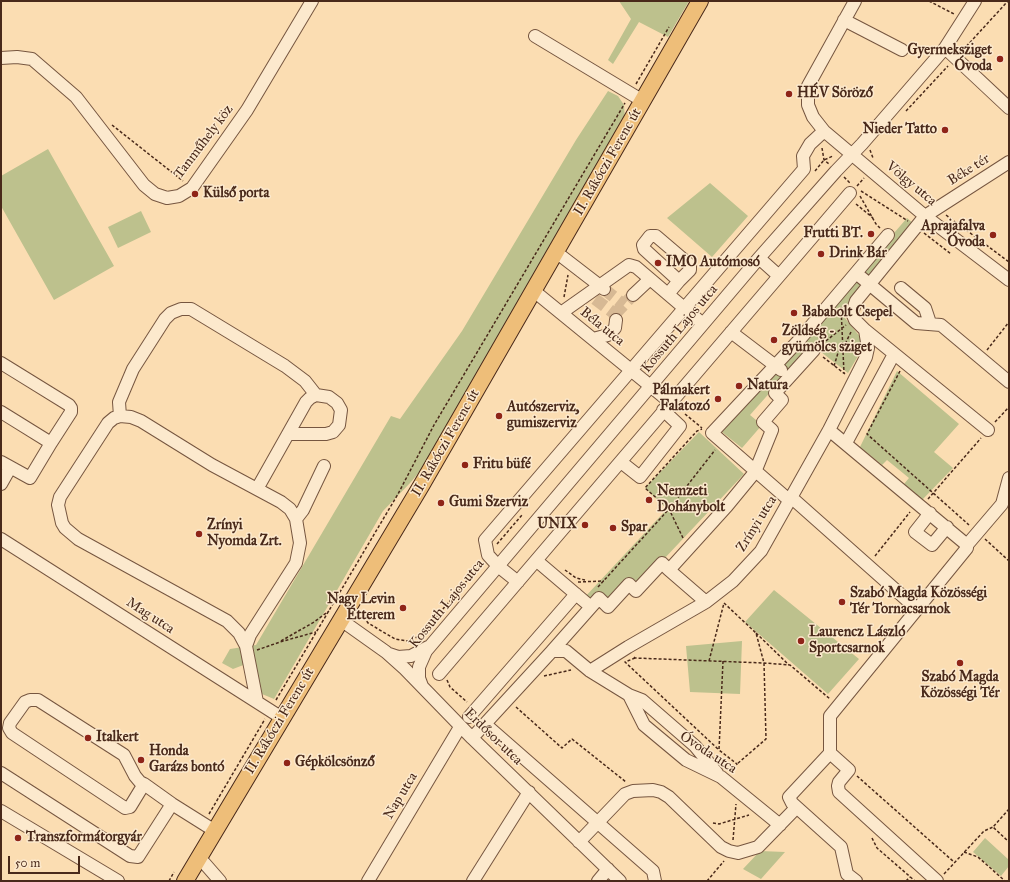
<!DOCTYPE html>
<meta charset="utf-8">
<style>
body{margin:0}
#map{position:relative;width:1010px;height:882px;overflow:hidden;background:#fbddb2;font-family:"IM FELL Great Primer",serif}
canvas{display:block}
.frame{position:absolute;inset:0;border:2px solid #49291a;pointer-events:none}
.scale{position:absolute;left:8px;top:856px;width:72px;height:18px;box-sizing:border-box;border:2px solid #49291a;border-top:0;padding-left:5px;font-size:12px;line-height:14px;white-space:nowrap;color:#49291a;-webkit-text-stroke:3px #fce9cd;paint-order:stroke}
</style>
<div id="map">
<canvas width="1010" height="882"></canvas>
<div class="frame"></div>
<div class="scale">50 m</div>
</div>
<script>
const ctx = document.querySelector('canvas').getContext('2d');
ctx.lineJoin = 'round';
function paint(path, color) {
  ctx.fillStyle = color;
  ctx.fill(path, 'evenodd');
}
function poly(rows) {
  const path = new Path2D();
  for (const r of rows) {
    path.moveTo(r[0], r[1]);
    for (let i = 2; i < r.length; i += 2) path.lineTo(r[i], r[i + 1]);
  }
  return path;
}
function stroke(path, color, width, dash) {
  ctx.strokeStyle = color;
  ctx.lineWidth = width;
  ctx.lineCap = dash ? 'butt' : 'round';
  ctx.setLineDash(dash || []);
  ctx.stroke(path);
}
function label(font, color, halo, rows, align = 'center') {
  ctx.font = font + ' "IM FELL Great Primer",serif';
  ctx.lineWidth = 3;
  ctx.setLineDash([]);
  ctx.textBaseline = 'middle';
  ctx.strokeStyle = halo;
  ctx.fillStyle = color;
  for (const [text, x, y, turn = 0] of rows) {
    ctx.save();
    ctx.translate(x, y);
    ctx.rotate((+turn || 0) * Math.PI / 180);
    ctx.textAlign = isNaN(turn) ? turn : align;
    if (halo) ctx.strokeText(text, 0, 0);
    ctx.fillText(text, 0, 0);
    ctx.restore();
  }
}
paint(poly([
 [619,1,689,1,668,37,639,22,613,64,608,60,631,19],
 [608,91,618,96,624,105,625,119,429,460,411,482,383,511,274,699,262,694,255,672,246,664,233,669,222,663,230,649,256,645,391,416,400,419,462,331,576,140],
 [48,149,114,266,54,300,1,206,1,176],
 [710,183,748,216,712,257,667,218],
 [141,211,151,232,118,248,108,227],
 [907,218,914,224,846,306,845,318,861,338,862,343,861,351,848,373,812,345,750,415,762,425,742,448,722,432],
 [897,371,959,424,934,452,953,468,922,500,904,484,909,478,887,460,882,465,860,447],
 [699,432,744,474,663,560,634,586,609,603,591,603,584,598,667,509,645,488],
 [774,590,859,659,828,694,745,622],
 [742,641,740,694,690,692,686,646],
 [985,838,1009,860,1009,866,1001,876,973,852],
 [760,851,785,852,761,879,743,869]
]), '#bdc18d');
stroke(poly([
 [604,289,624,305],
 [595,299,615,314,616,320],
 [615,314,633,295]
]), '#d7b994', 12, [12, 6]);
const minor = poly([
 [855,1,808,86,808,105,813,117,824,131,925,216,1009,280],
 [844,20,902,50],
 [535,36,643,101],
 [945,48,1009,108],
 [1,58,17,57,32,59,76,97,144,185,155,194,167,198,179,196,192,188,247,110,312,1],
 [556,252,604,289],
 [759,258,779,276],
 [856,273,916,323,941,325,1009,382],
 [901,288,925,308,930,323],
 [534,291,670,402],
 [668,294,679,281,690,270,690,265,656,236,650,236,643,245,644,249,679,281],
 [633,295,650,279],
 [561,313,629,265,636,267,703,324],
 [865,330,988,430],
 [731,332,781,370],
 [593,339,608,335,615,328,616,320],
 [1,363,69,405,71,408,71,412,51,443],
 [1,412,51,443,30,478,1,462],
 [120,416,119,402,133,369,165,319,171,313,181,309,191,309,285,366,305,381,316,395],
 [829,430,967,545],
 [846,443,894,354],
 [621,462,640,477,680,426,663,410],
 [1,484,10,468],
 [257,489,306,402,310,398,316,395,329,397,337,403,341,410,339,425,333,432,326,434,288,434],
 [792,498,917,609],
 [790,501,712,433,800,339,888,235],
 [1002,504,1009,478],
 [930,513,915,532,932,545,947,527],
 [296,519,303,510,324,466],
 [1,539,282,718],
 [537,561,591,607,552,651],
 [669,570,706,602],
 [518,582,498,566,488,555,485,540,804,169,803,156,810,144,824,131],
 [591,607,599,598,608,607,629,584,636,591,662,563,669,570,727,506,755,472,772,430,763,422,782,400,775,393,814,350],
 [341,620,386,652,405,669,472,738,620,881],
 [246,646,250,635,296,563,300,543,296,519,290,509,281,502,212,465,141,421,131,417,120,416,114,418,108,423,60,497,58,505,62,523,65,528,78,539,227,621,239,633,246,646,257,702],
 [389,654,398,657,411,656,428,647],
 [590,671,628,647,706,602,733,581,761,551,829,430,866,357,868,348,865,330,855,320,852,313,856,301,925,216,1009,162],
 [439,674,850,193],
 [422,686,419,678,419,667,426,651,759,258,836,171,862,144,945,48,975,1],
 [629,695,642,700,695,746,717,773],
 [469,717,576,594],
 [485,724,653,871,655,881],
 [472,738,552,651,566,651,590,671,629,695,644,725,686,760,721,777,780,825],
 [830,753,849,770,839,782,838,786,839,792,937,881],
 [1,773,130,856,138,857,172,804],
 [144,784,130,807,125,808,12,733,9,728,10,723,25,702,30,700,38,700,124,755,135,776,140,782,144,784,172,804,215,831],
 [1,811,118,881],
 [579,842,625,794,633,791,653,790,661,792,669,797,721,847,729,851,738,853,758,847,796,808],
 [199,857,220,881],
 [368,881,460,727],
 [473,881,529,792],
 [598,881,608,869],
 [856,881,847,874,841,847,792,803,789,797,830,753,830,716,967,548,967,545,1002,504]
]);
const major = poly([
 [185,881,421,486,700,1]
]);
stroke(minor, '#765640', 14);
stroke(major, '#49291a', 18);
stroke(poly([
 [929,1,954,14],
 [963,50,1008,1],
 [636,84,669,27],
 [906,111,948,66],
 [112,125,183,181],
 [822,148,824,160,829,164],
 [870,150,873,158],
 [815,171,824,160,833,156],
 [844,177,850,183],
 [857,186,864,178],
 [861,191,908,221],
 [860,196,876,224,880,228],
 [856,204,873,218],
 [946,215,1009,262],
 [924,233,951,254],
 [564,297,568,275],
 [841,307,844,373],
 [822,344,846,325],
 [843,348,851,332],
 [987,350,1009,322],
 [823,357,845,374],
 [834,366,841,343],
 [900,371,867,434,969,525],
 [685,414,702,428],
 [995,422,1009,407],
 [928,499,981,438],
 [669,509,711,507],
 [683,538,669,509,645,488,697,431,702,429],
 [985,539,1009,561],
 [497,544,522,515],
 [875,556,910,512],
 [565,570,576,578,585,580],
 [578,582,604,581],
 [598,587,669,509,715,450],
 [724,603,756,633,764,663,766,739,737,764],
 [361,613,368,623,395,639,408,641,413,639,421,635,481,564],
 [756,633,789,665],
 [281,641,314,622,329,611],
 [257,650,280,642,316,632],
 [634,657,635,658,764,663,790,665,830,699],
 [635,658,625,662,719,750],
 [709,661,724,603],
 [723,661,719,750,737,764,731,772],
 [544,676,571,670],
 [447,680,450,687,467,702],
 [276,700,398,494,434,425,625,103],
 [516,707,562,748,572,739,626,782],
 [857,776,954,862],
 [1009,809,993,827,1009,842],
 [209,814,265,719],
 [713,823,719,824,749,815],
 [872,838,877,848,915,881],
 [733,840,736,804],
 [964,852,978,857,1005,881],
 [944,874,984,831,993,827],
 [169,881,174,872],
 [707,881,724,861],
 [906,881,910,877]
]), '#49291a', 1.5, [3, 2]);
stroke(minor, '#fce9cd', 12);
stroke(major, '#eebe79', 16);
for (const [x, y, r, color] of [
 [1000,59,4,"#8f2418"],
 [789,94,4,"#8f2418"],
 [945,130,4,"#8f2418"],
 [195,194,4,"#8f2418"],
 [871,234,4,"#8f2418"],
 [993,235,4,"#8f2418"],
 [821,254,4,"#8f2418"],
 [658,263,4,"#8f2418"],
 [794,313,4,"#8f2418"],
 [774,340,4,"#8f2418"],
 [739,386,4,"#8f2418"],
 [718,399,4,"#8f2418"],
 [499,416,4,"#8f2418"],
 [465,465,4,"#8f2418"],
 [649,500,4,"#8f2418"],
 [441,503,4,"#8f2418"],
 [585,525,4,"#8f2418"],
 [613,528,4,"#8f2418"],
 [199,534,4,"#8f2418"],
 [842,602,4,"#8f2418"],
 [403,608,4,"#8f2418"],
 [801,641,4,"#8f2418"],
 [960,663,4,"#8f2418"],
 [88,738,4,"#8f2418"],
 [141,760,4,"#8f2418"],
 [287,763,4,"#8f2418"],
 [18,838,4,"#8f2418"]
]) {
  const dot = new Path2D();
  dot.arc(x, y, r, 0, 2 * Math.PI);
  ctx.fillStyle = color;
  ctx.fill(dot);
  stroke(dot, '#fce9cd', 1.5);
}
label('bold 14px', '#49291a', '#fce9cd', [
 ["Gyermeksziget",992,51,"right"],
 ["Óvoda",992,67,"right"],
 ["HÉV Söröző",797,94],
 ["Nieder Tatto",937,130,"right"],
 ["Külső porta",203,194],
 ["Aprajafalva",985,227,"right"],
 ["Óvoda",985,243,"right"],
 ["Frutti BT.",863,234,"right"],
 ["Drink Bár",829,254],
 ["IMO Autómosó",666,263],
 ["Bababolt Csepel",802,313],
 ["Zöldség -",782,332],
 ["gyümölcs sziget",782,348],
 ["Natura",747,386],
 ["Pálmakert",710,391,"right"],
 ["Falatozó",710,407,"right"],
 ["Autószerviz,",507,408],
 ["gumiszerviz",507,424],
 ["Fritu büfé",473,465],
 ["Nemzeti",657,492],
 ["Dohánybolt",657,508],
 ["Gumi Szerviz",449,503],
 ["UNIX",577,525,"right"],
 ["Zrínyi",207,526],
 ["Nyomda Zrt.",207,542],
 ["Spar",621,528],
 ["Szabó Magda Közösségi",850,594],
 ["Tér Tornacsarnok",850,610],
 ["Nagy Levin",395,600,"right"],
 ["Étterem",395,616,"right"],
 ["Laurencz László",809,633],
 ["Sportcsarnok",809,649],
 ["Szabó Magda",960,678,"center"],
 ["Közösségi Tér",960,694,"center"],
 ["Italkert",96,738],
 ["Honda",149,752],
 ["Garázs bontó",149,768],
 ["Gépkölcsönző",295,763],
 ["Transzformátorgyár",26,838]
], 'left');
label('14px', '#49291a', '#fce9cd', [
 ["Tanműhely köz",204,142,-53],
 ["II. Rákóczi Ferenc út",608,162,-60],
 ["Béke tér",969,170,-32],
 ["Völgy utca",911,184,40],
 ["Béla utca",602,327,39],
 ["Kossuth Lajos utca",680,329,-50],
 ["II. Rákóczi Ferenc út",446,443,-60],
 ["Zrínyi utca",757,524,-58],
 ["Kossuth Lajos utca",447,604,-51],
 ["Mag utca",150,616,33],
 ["II. Rákóczi Ferenc út",280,721,-59],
 ["Erdősor utca",493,737,44],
 ["Óvoda utca",708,753,33],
 ["Nap utca",401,796,-59]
]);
</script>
